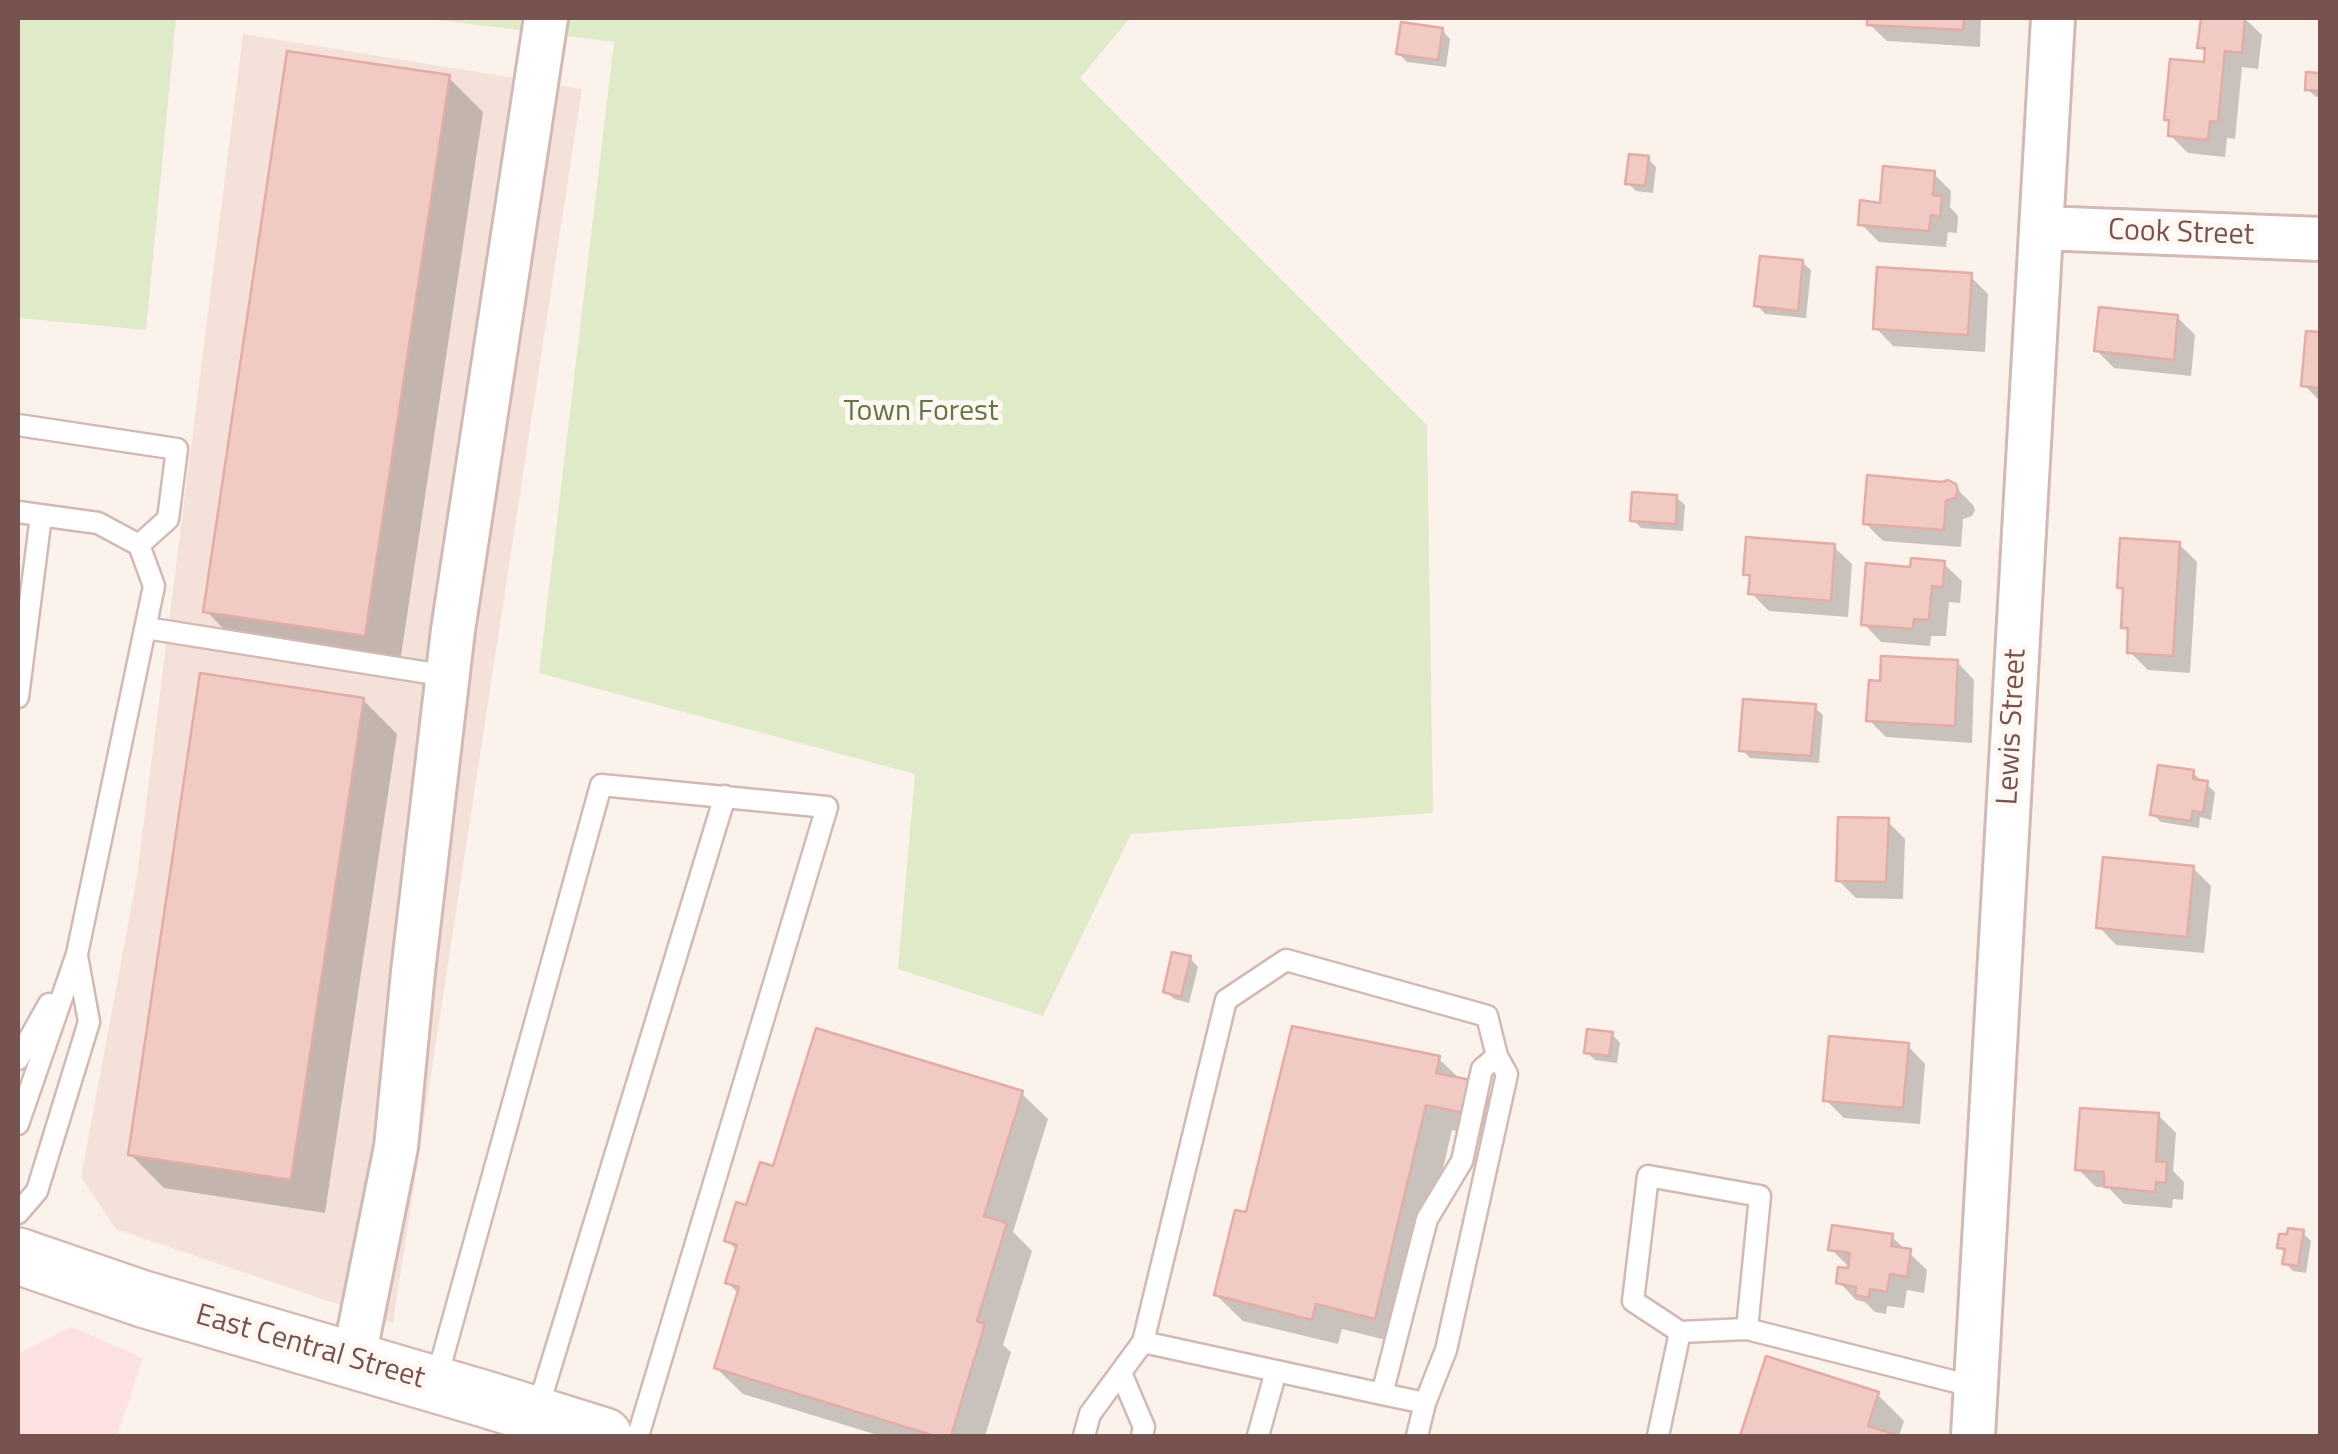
<!DOCTYPE html>
<style>
body{margin:0}
#map{position:relative;width:2338px;height:1454px;overflow:hidden;background:#fcf2ec;font-family:"Titillium Web",sans-serif}
canvas{display:block}
.frame{position:absolute;inset:0;border:20px solid #78524e;pointer-events:none}
</style>
<div id="map">
<canvas width="2338" height="1454"></canvas>
<div class="frame"></div>
</div>
<script>
const ctx = document.querySelector('canvas').getContext('2d');
ctx.lineJoin = 'round';
function paint(path, color) {
  ctx.fillStyle = color;
  ctx.fill(path, 'evenodd');
}
function poly(rows) {
  const path = new Path2D();
  for (const r of rows) {
    path.moveTo(r[0], r[1]);
    for (let i = 2; i < r.length; i += 2) path.lineTo(r[i], r[i + 1]);
  }
  return path;
}
function stroke(path, color, width, dash) {
  ctx.strokeStyle = color;
  ctx.lineWidth = width;
  ctx.lineCap = dash ? 'butt' : 'round';
  ctx.setLineDash(dash || []);
  ctx.stroke(path);
}
function label(font, color, halo, rows, align = 'center') {
  ctx.font = font + ' "Titillium Web",sans-serif';
  ctx.lineWidth = 10;
  ctx.setLineDash([]);
  ctx.textBaseline = 'middle';
  ctx.strokeStyle = halo;
  ctx.fillStyle = color;
  for (const [text, x, y, turn = 0] of rows) {
    ctx.save();
    ctx.translate(x, y);
    ctx.rotate((+turn || 0) * Math.PI / 180);
    ctx.textAlign = isNaN(turn) ? turn : align;
    if (halo) ctx.strokeText(text, 0, 0);
    ctx.fillText(text, 0, 0);
    ctx.restore();
  }
}
paint(poly([
 [243,34,582,89,393,1323,116,1229,81,1177,137,876]
]), '#f4e2da');
paint(poly([
 [71,1327,143,1358,117,1436,18,1436,18,1354]
]), '#fce1e0');
paint(poly([
 [18,18,176,18,146,330,18,318],
 [423,18,1130,18,1080,78,1427,425,1433,813,1131,834,1043,1016,898,969,915,774,539,673,614,42]
]), '#dfeac9');
paint(poly([
 [1870,18,1981,18,1980,47,1887,41,1869,24],
 [2203,18,2244,18,2262,35,2258,69,2242,67,2235,139,2227,138,2225,157,2188,153,2170,135,2171,124,2166,119,2206,65,2207,54,2200,47],
 [1442,30,1450,39,1446,67,1407,62,1398,53],
 [2308,75,2320,76,2320,97,2316,97,2307,89],
 [449,78,483,112,399,669,240,645,206,611],
 [1648,159,1656,167,1653,193,1636,191,1628,183],
 [1933,173,1951,191,1950,207,1958,216,1957,233,1948,232,1946,247,1879,242,1861,224,1882,205],
 [1802,262,1811,270,1806,318,1765,314,1757,305],
 [1970,276,1988,294,1985,352,1893,346,1876,328],
 [2177,317,2195,335,2191,376,2114,368,2096,350],
 [2308,334,2320,335,2320,401,2304,385],
 [1954,486,1973,505,1975,510,1972,516,1963,519,1961,547,1883,541,1865,523],
 [1676,497,1685,505,1683,531,1641,528,1633,520],
 [2179,544,2197,562,2190,673,2148,670,2130,652,2131,635,2123,627,2125,593,2119,587],
 [1834,547,1852,564,1848,617,1769,611,1751,593,1752,580,1746,574],
 [1944,564,1962,581,1960,603,1949,602,1946,636,1931,636,1930,646,1881,642,1864,624,1912,570],
 [1957,662,1974,680,1972,743,1886,737,1869,720,1883,684],
 [363,700,397,734,325,1213,164,1188,130,1154],
 [1814,707,1823,715,1819,763,1750,758,1742,750],
 [2193,773,2215,792,2211,820,2200,817,2199,828,2161,822,2152,814],
 [1887,821,1905,839,1903,899,1856,898,1838,880],
 [2193,868,2211,886,2204,953,2116,945,2099,927],
 [1190,958,1198,967,1189,1003,1174,999,1165,991],
 [1612,1034,1620,1043,1617,1063,1595,1060,1586,1052],
 [1908,1046,1925,1064,1920,1124,1844,1118,1826,1100],
 [1438,1058,1461,1080,1475,1084,1502,1110,1495,1139,1452,1130,1402,1344,1342,1329,1338,1344,1243,1321,1216,1295,1248,1215],
 [1021,1093,1048,1119,1013,1232,1032,1251,1003,1345,1011,1352,985,1436,881,1436,743,1394,716,1368,739,1294,728,1283,738,1251,727,1241,775,1169],
 [2158,1115,2176,1133,2173,1171,2184,1182,2183,1200,2173,1199,2172,1208,2124,1204,2108,1187,2096,1187,2078,1169],
 [2303,1233,2311,1241,2306,1273,2293,1271,2285,1263,2286,1254,2279,1247],
 [1891,1236,1927,1270,1924,1293,1907,1290,1904,1308,1887,1306,1886,1314,1875,1312,1865,1302,1856,1300,1839,1282,1853,1271,1831,1249],
 [1768,1360,1877,1394,1904,1421,1899,1436,1743,1436]
]), '#0003');
const building = poly([
 [1867,18,1964,18,1963,30,1867,25,1867,18],
 [2201,18,2245,18,2242,53,2225,51,2218,122,2210,121,2208,140,2168,136,2169,120,2164,120,2170,59,2204,62,2205,48,2197,48,2201,18],
 [1401,22,1443,28,1438,60,1396,54,1401,22],
 [287,51,450,75,365,636,203,612,287,51],
 [2306,72,2320,73,2320,91,2305,90,2306,72],
 [1629,154,1649,156,1645,186,1625,184,1629,154],
 [1883,166,1935,171,1933,195,1942,196,1940,217,1931,215,1929,231,1858,225,1860,200,1880,203,1883,166],
 [1760,256,1803,260,1798,311,1754,306,1760,256],
 [1877,267,1972,273,1968,335,1873,329,1877,267],
 [2099,307,2178,315,2174,360,2094,351,2099,307],
 [2306,331,2320,332,2320,388,2301,386,2306,331],
 [1867,475,1942,482,1948,480,1956,484,1958,491,1955,498,1946,501,1944,530,1863,524,1867,475],
 [1632,492,1677,495,1676,524,1630,521,1632,492],
 [1746,537,1835,544,1831,601,1748,594,1750,575,1743,575,1746,537],
 [2120,538,2180,542,2173,656,2127,653,2128,628,2121,628,2123,588,2117,588,2120,538],
 [1911,558,1945,561,1943,587,1932,586,1929,620,1914,619,1913,629,1861,625,1866,563,1910,567,1911,558],
 [1881,656,1958,660,1955,726,1866,721,1869,680,1880,681,1881,656],
 [200,673,364,698,291,1180,128,1155,200,673],
 [1743,699,1816,704,1811,756,1739,751,1743,699],
 [2158,765,2194,770,2193,779,2208,781,2203,813,2193,811,2191,821,2150,815,2158,765],
 [1838,817,1889,818,1886,882,1836,881,1838,817],
 [2103,857,2194,866,2187,937,2096,928,2103,857],
 [1172,952,1191,956,1181,997,1163,992,1172,952],
 [1292,1026,1440,1056,1436,1073,1476,1081,1469,1114,1426,1105,1375,1319,1316,1304,1312,1320,1214,1295,1235,1210,1246,1212,1292,1026],
 [816,1028,1023,1091,984,1216,1007,1223,977,1321,985,1324,951,1436,935,1436,714,1368,739,1287,725,1283,737,1245,724,1241,736,1202,746,1205,760,1162,773,1166,816,1028],
 [1587,1029,1613,1032,1609,1056,1584,1053,1587,1029],
 [1829,1036,1909,1043,1903,1108,1823,1101,1829,1036],
 [2080,1108,2159,1113,2156,1161,2167,1162,2166,1183,2156,1182,2155,1192,2104,1187,2104,1172,2075,1170,2080,1108],
 [1832,1225,1893,1234,1891,1246,1911,1249,1907,1277,1890,1274,1887,1292,1870,1289,1869,1298,1855,1295,1856,1287,1836,1283,1838,1267,1848,1268,1850,1253,1828,1250,1832,1225],
 [2288,1228,2304,1230,2298,1266,2282,1264,2285,1249,2277,1248,2279,1234,2287,1234,2288,1228],
 [1766,1356,1879,1392,1868,1426,1900,1436,1740,1436,1766,1356]
]);
paint(building, '#f1cac4');
stroke(building, '#e3aca5', 2.5);
const lane = poly([
 [18,425,177,449,168,519,139,545],
 [18,512,98,523,139,545,154,586,77,954,18,1124],
 [146,628,448,676],
 [18,697,41,516],
 [18,1059,49,1004],
 [18,1213,37,1191,89,1022,77,956],
 [1680,1332,1747,1329],
 [1143,1342,1382,1394,1427,1219,1462,1161,1482,1069,1497,1056],
 [1121,1373,1144,1427,1142,1436],
 [436,1381,601,785,827,807,638,1436],
 [1382,1394,1425,1403],
 [537,1411,725,796],
 [1084,1436,1090,1414,1143,1342,1226,1000,1286,960,1487,1016,1497,1056,1507,1074,1446,1350,1425,1403,1417,1436],
 [1258,1436,1276,1371],
 [1658,1436,1680,1332,1633,1301,1648,1176,1760,1196,1747,1329,1976,1387]
]);
const street = poly([
 [2042,228,2320,239],
 [353,1362,396,1147,413,972,453,630,546,18],
 [1973,1436,2053,18]
]);
const secondary = poly([
 [18,1256,143,1299,485,1399,604,1436]
]);
stroke(lane, '#d2b9b3', 25);
stroke(street, '#d2b9b3', 48);
stroke(secondary, '#d6bab4', 60);
stroke(lane, '#fff', 20);
stroke(street, '#fff', 42);
stroke(secondary, '#fff', 55);
label('30px', '#78524e', '#fff7f2', [
 ["Cook Street",2181,234,2],
 ["Lewis Street",2013,727,-87],
 ["East Central Street",310,1348,16]
]);
label('30px', '#607743', '#fff7f2', [
 ["Town Forest",921,413]
]);
</script>
